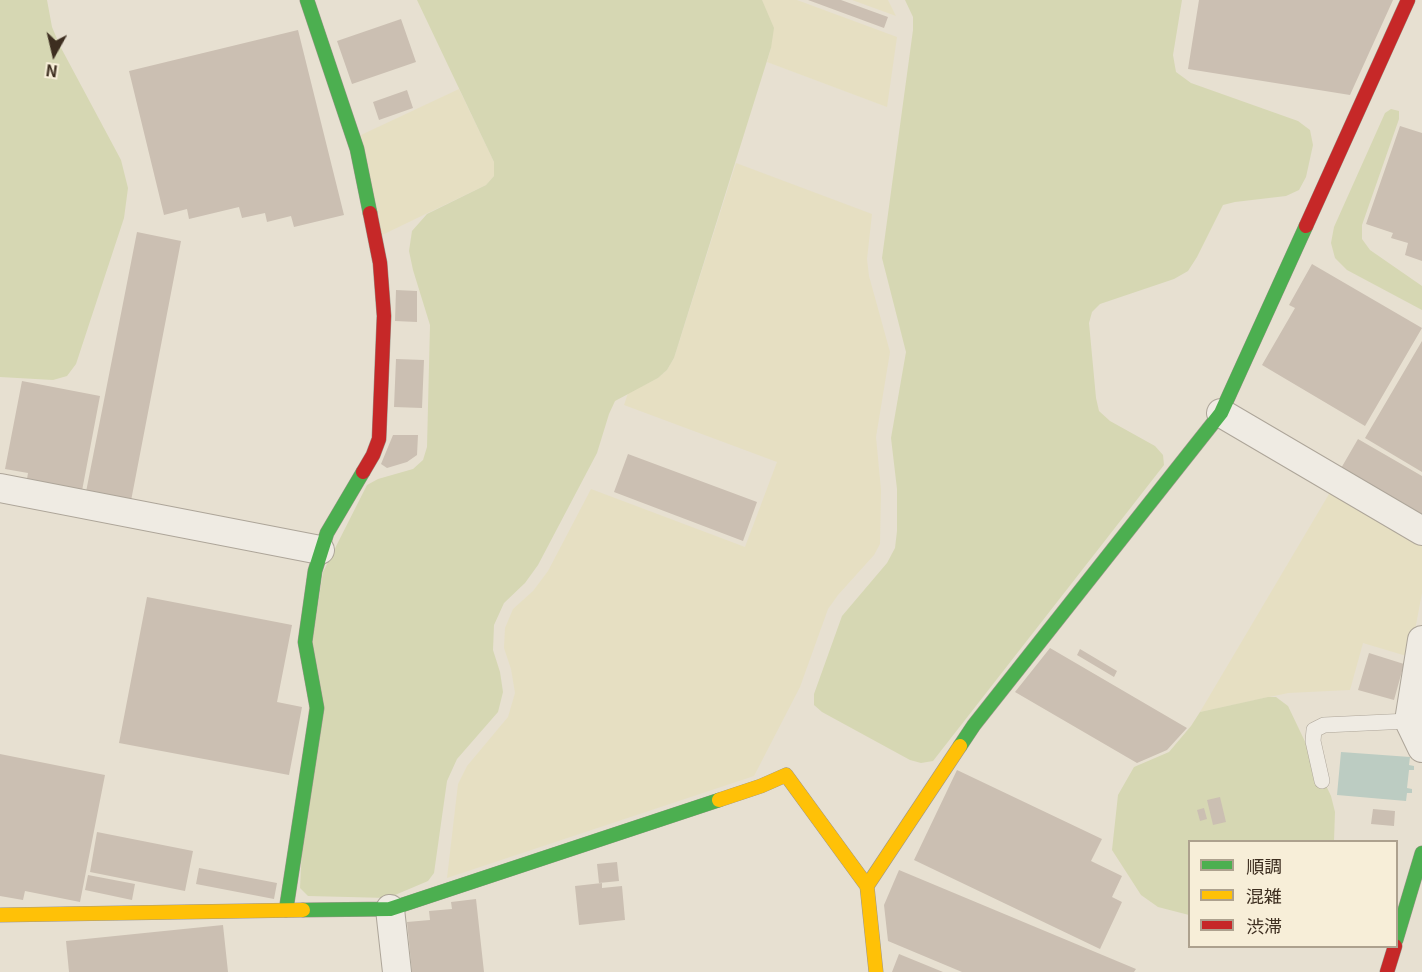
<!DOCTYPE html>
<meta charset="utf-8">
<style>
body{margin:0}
#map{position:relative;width:1422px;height:972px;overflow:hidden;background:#e7e0d1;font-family:Georgia,"Noto Sans JP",serif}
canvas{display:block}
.legend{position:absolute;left:1188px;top:840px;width:210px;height:108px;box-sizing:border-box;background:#f7eed8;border:2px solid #ada18e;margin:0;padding:8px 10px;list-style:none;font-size:18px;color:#3d2e20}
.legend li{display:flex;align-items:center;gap:12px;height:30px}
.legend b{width:30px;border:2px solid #ada18e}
.north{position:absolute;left:24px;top:24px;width:60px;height:60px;-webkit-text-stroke:4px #f7eed8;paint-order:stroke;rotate:188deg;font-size:16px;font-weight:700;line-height:24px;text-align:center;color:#3d2e20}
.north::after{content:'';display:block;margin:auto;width:21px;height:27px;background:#3d2e20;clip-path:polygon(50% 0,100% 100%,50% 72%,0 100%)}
</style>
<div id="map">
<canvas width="1422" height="972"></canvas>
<ul class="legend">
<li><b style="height:8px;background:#4caf50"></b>順調</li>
<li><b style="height:8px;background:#ffc107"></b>混雑</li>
<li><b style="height:8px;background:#c62828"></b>渋滞</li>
</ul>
<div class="north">N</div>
</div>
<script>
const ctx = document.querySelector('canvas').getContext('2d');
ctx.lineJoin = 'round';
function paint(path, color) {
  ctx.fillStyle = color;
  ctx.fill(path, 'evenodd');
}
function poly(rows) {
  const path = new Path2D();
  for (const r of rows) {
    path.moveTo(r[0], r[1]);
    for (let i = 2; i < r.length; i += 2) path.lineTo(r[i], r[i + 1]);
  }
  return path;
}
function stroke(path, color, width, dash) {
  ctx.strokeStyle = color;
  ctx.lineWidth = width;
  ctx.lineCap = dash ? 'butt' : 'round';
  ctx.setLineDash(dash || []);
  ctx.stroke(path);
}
paint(poly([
 [762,0,797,0,897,37,887,107,767,62,771,48],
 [852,0,888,0,896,16],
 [459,89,494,162,494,176,486,185,382,235,361,135],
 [736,163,872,214,867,259,869,276,890,352,876,437,881,490,880,544,874,555,838,595,828,609,800,687,754,776,447,878,458,784,467,766,508,717,515,693,511,669,504,648,505,628,513,609,533,591,548,571,591,489,745,547,777,462,624,405,628,393,658,378,667,370,674,358],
 [1332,489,1422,541,1422,593,1410,657,1363,643,1350,690,1288,693,1200,712]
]), '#e6dfc2');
paint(poly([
 [0,0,47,0,52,27,60,46,121,160,128,188,124,218,76,364,67,376,53,380,0,377],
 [417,0,762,0,774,28,771,48,674,358,667,370,658,378,615,401,609,414,597,453,538,565,525,583,504,603,494,625,493,650,500,672,503,692,498,712,457,759,447,781,434,873,428,881,388,898,308,896,300,888,312,642,323,572,367,485,378,479,413,469,423,460,427,447,430,325,413,270,409,251,412,231,427,214,486,185,494,176,494,162],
 [905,0,1182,0,1173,55,1176,72,1191,83,1298,121,1310,130,1313,145,1306,177,1299,190,1286,196,1235,202,1223,205,1197,257,1188,271,1174,279,1100,304,1092,312,1089,323,1096,398,1099,411,1110,421,1155,446,1163,455,1164,465,933,761,921,763,910,760,822,712,814,705,814,694,842,616,887,563,895,548,897,531,897,489,891,438,906,352,882,258,913,30,913,17],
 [1391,109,1399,111,1399,119,1362,225,1362,239,1370,250,1422,286,1422,310,1347,270,1335,258,1331,243,1334,227,1385,113],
 [1268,697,1276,697,1288,706,1331,796,1335,812,1334,841,1190,842,1189,915,1158,907,1141,895,1112,850,1118,795,1134,767,1169,752,1191,726,1200,712]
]), '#d6d7b3');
paint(poly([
 [1341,752,1410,757,1409,765,1414,766,1414,770,1409,770,1407,788,1412,789,1412,793,1407,793,1406,801,1337,795]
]), '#bcccc2');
paint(poly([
 [808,0,841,0,888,17,884,28],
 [1199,0,1393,0,1350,95,1188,69],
 [401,19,416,62,352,84,337,41],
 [298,30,344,215,294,227,291,216,267,222,265,213,242,218,239,207,189,219,187,209,164,215,129,71],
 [407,90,413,108,379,120,373,102],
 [1400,126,1422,133,1422,261,1405,255,1408,243,1391,238,1393,233,1366,224],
 [137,232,181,241,130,506,85,497],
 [1312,264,1422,328,1365,426,1262,365,1295,308,1289,305],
 [396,290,417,291,417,322,395,321],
 [1422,341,1422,472,1365,438],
 [396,359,424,360,422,408,394,407],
 [22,381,100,396,81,496,26,485,28,473,5,469],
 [393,435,418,435,417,455,407,462,387,468,381,464],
 [1358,439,1422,476,1422,518,1340,470],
 [628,454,757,502,743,541,614,492],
 [147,597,292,625,277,702,302,707,289,775,119,743],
 [1050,648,1187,728,1167,750,1137,763,1015,692],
 [1080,649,1117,671,1114,677,1077,655],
 [1369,653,1404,664,1394,700,1358,690],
 [0,754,105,775,80,902,25,891,23,900,0,896],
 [957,770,1102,839,1091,861,1122,876,1112,897,1122,902,1100,949,914,860],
 [1220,797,1226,822,1213,825,1207,800],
 [1204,808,1207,819,1200,821,1197,810],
 [1373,809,1395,811,1394,826,1371,824],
 [97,832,193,851,185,891,90,872],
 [617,862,619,881,599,883,597,864],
 [199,868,277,883,274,899,196,884],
 [899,870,1136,969,1134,972,962,972,888,941,884,905],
 [88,875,135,884,132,900,85,890],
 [602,883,602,888,622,886,625,920,579,925,575,886],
 [476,899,484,972,412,972,407,922,430,920,429,911,452,909,451,902],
 [223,925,228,972,69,972,66,941],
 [899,954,943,972,892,972]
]), '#cbbfb2');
const lane = poly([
 [1322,781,1313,741,1314,730,1324,725,1409,721]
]);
const street = poly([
 [1221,413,1422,531],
 [0,488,320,550],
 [1422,640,1409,721,1422,748],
 [390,909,397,972]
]);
const fast = poly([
 [307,0,357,149,370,213],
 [960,746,974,725,1221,413,1306,226],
 [286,910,317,708,305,642,315,571,327,533,363,472],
 [303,910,390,909,719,800],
 [1396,940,1422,853]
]);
const slow = poly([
 [719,800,761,786,786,775,867,886],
 [0,915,303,910],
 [876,972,867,886,960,746]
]);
const jam = poly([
 [1306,226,1408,0],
 [363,472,373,455,379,439,384,316,380,263,370,213],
 [1387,972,1395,946]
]);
stroke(lane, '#ada599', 16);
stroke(street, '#ada599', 30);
stroke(fast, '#9c958a', 15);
stroke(slow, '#9c958a', 15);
stroke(jam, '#9c958a', 15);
stroke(lane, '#efebe3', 15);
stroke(street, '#efebe3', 28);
stroke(fast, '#4caf50', 14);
stroke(slow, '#ffc107', 14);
stroke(jam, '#c62828', 14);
</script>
